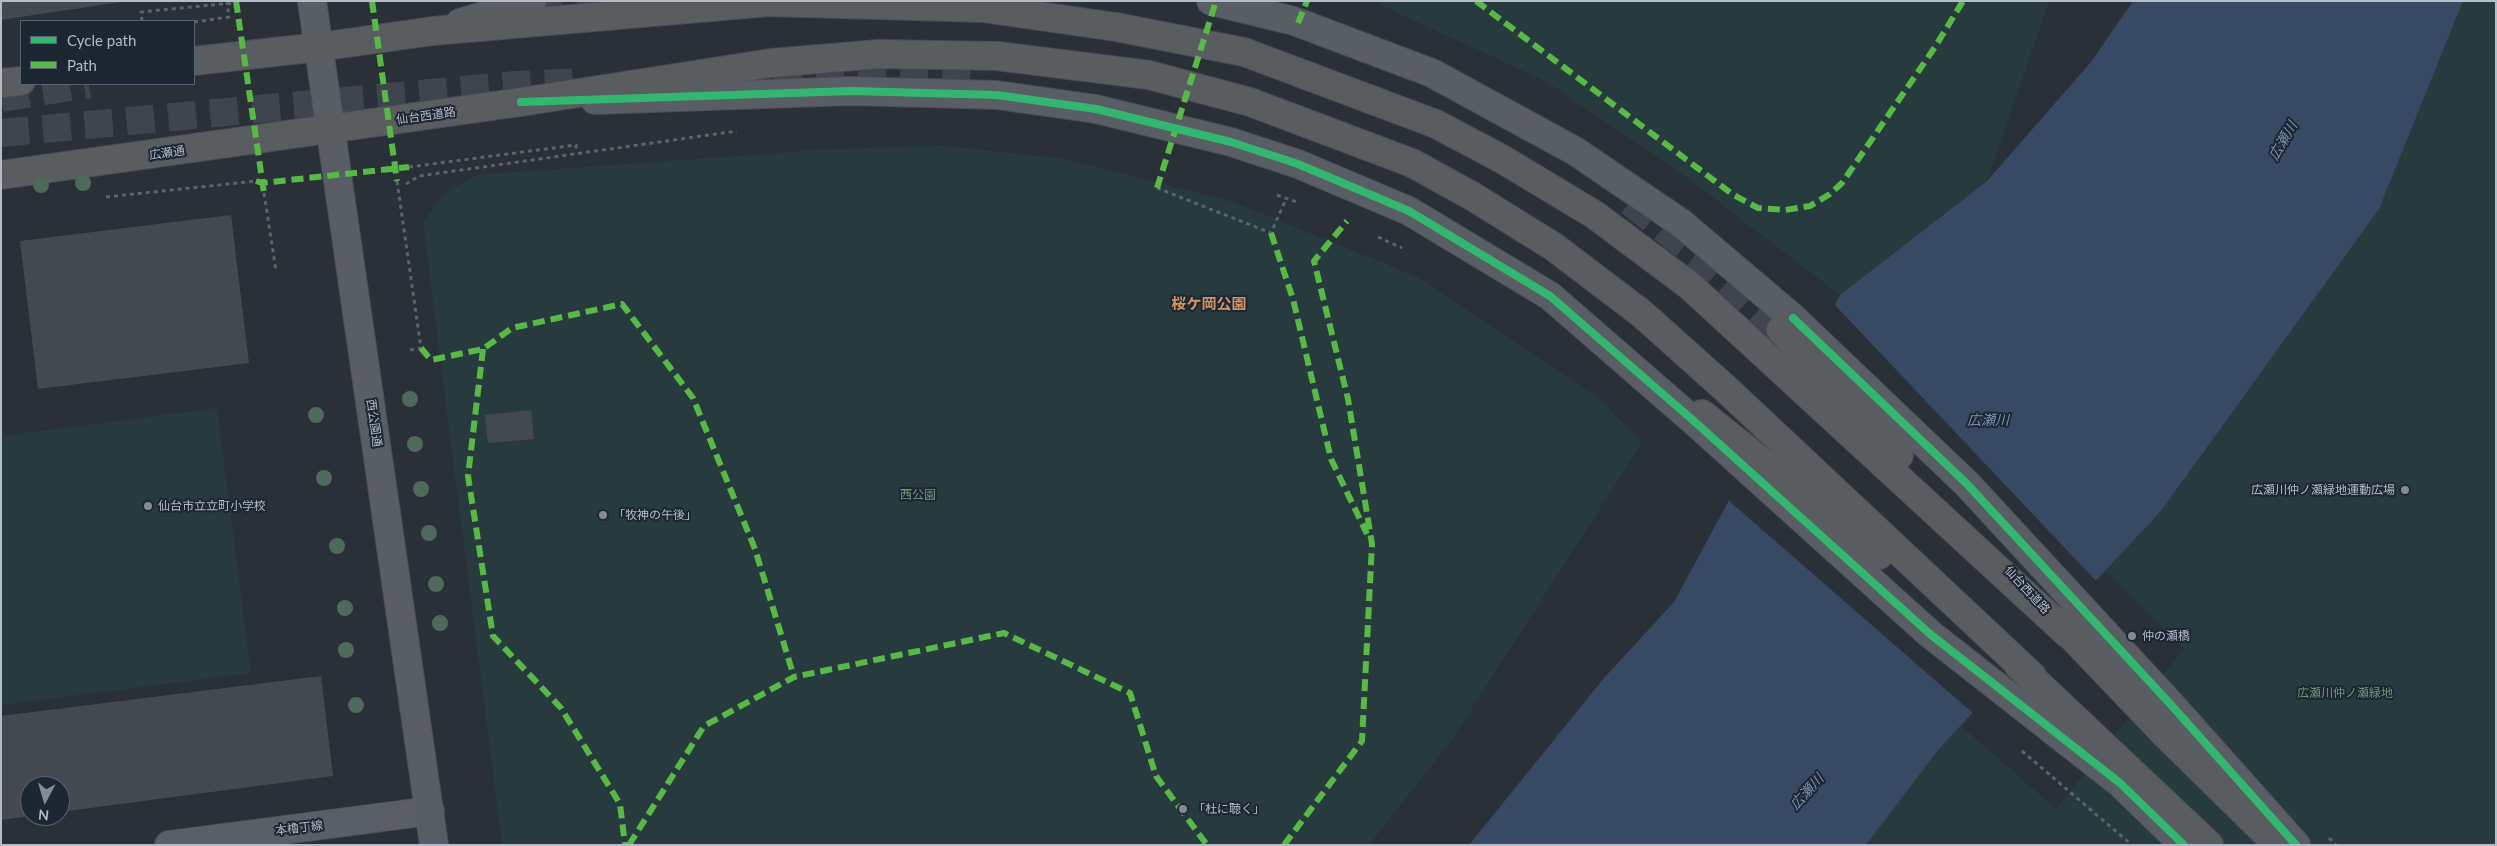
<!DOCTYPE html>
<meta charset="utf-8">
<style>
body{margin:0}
#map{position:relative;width:2497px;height:846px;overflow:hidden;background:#2a3038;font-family:Lato,sans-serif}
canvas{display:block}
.frame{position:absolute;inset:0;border:2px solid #b4bcc9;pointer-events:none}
.legend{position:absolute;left:20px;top:20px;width:175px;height:65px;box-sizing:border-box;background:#1d2633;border:1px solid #59626f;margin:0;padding:6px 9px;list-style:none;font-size:15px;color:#b4bcc9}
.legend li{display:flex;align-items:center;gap:10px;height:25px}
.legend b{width:25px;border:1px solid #59626f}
.north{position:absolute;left:20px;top:776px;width:50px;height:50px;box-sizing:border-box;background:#1d2633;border:1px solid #59626f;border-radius:50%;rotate:186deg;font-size:14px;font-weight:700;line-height:20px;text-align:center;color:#b4bcc9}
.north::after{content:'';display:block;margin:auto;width:18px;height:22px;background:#848b96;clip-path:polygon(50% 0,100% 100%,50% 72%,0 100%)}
</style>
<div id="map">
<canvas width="2497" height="846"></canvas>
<div class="frame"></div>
<ul class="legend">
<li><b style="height:6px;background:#33b770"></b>Cycle path</li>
<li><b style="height:6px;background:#58b947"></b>Path</li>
</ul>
<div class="north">N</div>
</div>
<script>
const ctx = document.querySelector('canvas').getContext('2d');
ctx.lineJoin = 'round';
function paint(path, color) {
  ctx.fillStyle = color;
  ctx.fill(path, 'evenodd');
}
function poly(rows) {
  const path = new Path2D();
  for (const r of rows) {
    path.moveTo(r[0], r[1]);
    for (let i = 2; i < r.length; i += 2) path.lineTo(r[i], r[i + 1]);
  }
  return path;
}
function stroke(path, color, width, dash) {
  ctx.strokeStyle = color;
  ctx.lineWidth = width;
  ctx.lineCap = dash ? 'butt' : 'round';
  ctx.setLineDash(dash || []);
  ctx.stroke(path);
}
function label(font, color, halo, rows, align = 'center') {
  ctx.font = font + ' Lato,"Noto Sans JP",sans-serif';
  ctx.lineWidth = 4;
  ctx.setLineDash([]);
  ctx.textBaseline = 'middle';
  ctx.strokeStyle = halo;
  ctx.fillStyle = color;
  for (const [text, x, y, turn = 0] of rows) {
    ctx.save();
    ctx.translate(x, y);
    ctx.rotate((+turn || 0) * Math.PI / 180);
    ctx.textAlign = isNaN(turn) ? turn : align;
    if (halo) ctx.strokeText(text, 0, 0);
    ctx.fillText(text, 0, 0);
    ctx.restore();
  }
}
paint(poly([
 [1372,1,2049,1,1987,181,1840,295,1685,176,1547,82],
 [2463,1,2496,1,2496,845,1866,845,1939,749,1961,726,2056,809,2184,649,2106,571,2161,511,2379,209],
 [939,145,1066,159,1233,202,1420,278,1602,401,1642,443,1453,738,1369,845,502,845,423,223,445,193,476,175,817,150],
 [217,408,251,673,1,705,1,436]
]), '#273a3e');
paint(poly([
 [2133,1,2463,1,2379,209,2161,511,1939,749,1866,845,1469,845,1604,678,1674,602,1840,295,1987,181,2091,62]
]), '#384963');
paint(poly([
 [1833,303,2098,583,1975,715,1727,499]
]), '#2a3038');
paint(poly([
 [1,1,121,1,121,2,1,20],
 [231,215,249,363,38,389,20,241],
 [531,410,534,439,488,443,485,415],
 [321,676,333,776,60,812,60,786,30,786,30,816,1,820,1,716]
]), '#444950');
stroke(poly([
 [536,11,597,1],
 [774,74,853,73,973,83],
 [1,98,89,84],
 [1,133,516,85,587,82],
 [1630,202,1708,264,1781,330]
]), '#3f454e', 28, [28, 14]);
const street = poly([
 [169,845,430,811]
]);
const secondary = poly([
 [312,1,434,845],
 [1211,1,1294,21,1432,73,1575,151,1681,223,1793,318,1967,484,2173,707,2296,845],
 [460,23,532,1],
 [595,100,852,91,997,95,1096,109,1231,142,1298,164,1409,211,1550,296,1695,422,1930,634,2120,783,2184,845]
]);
const highway = poly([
 [194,61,319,47,433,31,769,2,983,8,1116,27,1244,52,1436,124,1502,159,1595,215,1690,286,2068,634],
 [1,83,21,81],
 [1,175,521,102,771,63,879,54,997,56,1149,75,1250,102,1412,163,1472,196,1554,247,1641,313,1726,389,2032,676],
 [1781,330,1899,455],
 [1702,414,1879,555],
 [2056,620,2165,734,2278,845],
 [2019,666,2209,845]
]);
stroke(street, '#484c53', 30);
stroke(secondary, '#484c53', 30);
stroke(highway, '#474c53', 30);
stroke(poly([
 [142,21,141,12,211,5],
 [194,22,229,17,227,2],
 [409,167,576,145,576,152],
 [397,181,421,348,410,350],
 [406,184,419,176,737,131],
 [1157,188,1271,233,1286,199],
 [264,193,276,271],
 [1277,195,1297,202],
 [106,197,256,181],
 [1378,237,1402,248],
 [2022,751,2132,845],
 [2329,838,2336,845]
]), '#5d636a', 3, [4, 4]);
stroke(street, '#5a5e66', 28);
stroke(secondary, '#595d64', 28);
stroke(highway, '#5a5d60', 28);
stroke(poly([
 [211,5,236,3]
]), '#5d636a', 3, [4, 4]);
stroke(poly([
 [236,1,264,193],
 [372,1,397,181],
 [1476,1,1732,194,1758,208,1785,210,1810,206,1830,194,1842,183,1935,47,1963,1],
 [1298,23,1307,1],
 [256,181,262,183,409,167],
 [1157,188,1216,1],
 [1271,233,1293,299,1331,459,1367,534],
 [421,348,431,360,483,349,512,328,622,304,693,398,755,549,794,677],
 [483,349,468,476,493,636,561,708,620,804,625,845],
 [629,845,704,726,794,677,1004,633,1130,693,1156,776,1207,845],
 [1284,845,1362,741,1372,544,1348,399,1314,261,1347,221]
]), '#58b947', 6, [12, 6]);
stroke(poly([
 [521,102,852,91,997,95,1096,109,1231,142,1298,164,1409,211,1550,296,1695,422,1930,634,2120,783,2184,845],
 [1793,318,1967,484,2173,707,2296,845]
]), '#33b770', 8);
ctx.fillStyle = '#4e6a5a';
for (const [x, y] of [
 [83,183],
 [41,185],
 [410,399],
 [316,415],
 [415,444],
 [324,478],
 [421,489],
 [429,533],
 [337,546],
 [436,584],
 [345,608],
 [440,623],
 [346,650],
 [356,705]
]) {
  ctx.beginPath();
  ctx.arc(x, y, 8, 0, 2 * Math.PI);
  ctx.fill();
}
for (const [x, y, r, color] of [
 [2405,490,5,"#848b96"],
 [148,506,5,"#848b96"],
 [603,515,5,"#848b96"],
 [2132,636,5,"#848b96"],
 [1183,809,5,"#848b96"]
]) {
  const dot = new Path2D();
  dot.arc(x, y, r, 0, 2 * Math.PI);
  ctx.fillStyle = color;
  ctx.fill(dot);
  stroke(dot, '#1d2633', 2);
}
label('12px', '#b4bcc9', '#1d2633', [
 ["仙台西道路",426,116,-8],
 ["広瀬通",167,153,-8],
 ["西公園通",374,423,82],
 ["仙台西道路",2027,590,47],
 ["本櫓丁線",299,828,-7]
]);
label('12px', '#b4bcc9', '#1d2633', [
 ["広瀬川仲ノ瀬緑地運動広場",2395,490,"right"],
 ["仙台市立立町小学校",158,506],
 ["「牧神の午後」",613,515],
 ["仲の瀬橋",2142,636],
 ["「杜に聴く」",1193,809]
], 'left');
label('12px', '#6b9a76', '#1d2633', [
 ["西公園",918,495],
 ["広瀬川仲ノ瀬緑地",2345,693]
]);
label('italic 14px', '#7c92b1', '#1d2633', [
 ["広瀬川",2283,141,-60],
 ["広瀬川",1988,420],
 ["広瀬川",1807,792,-48]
]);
label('bold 15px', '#d59563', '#1d2633', [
 ["桜ケ岡公園",1209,304]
]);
</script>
